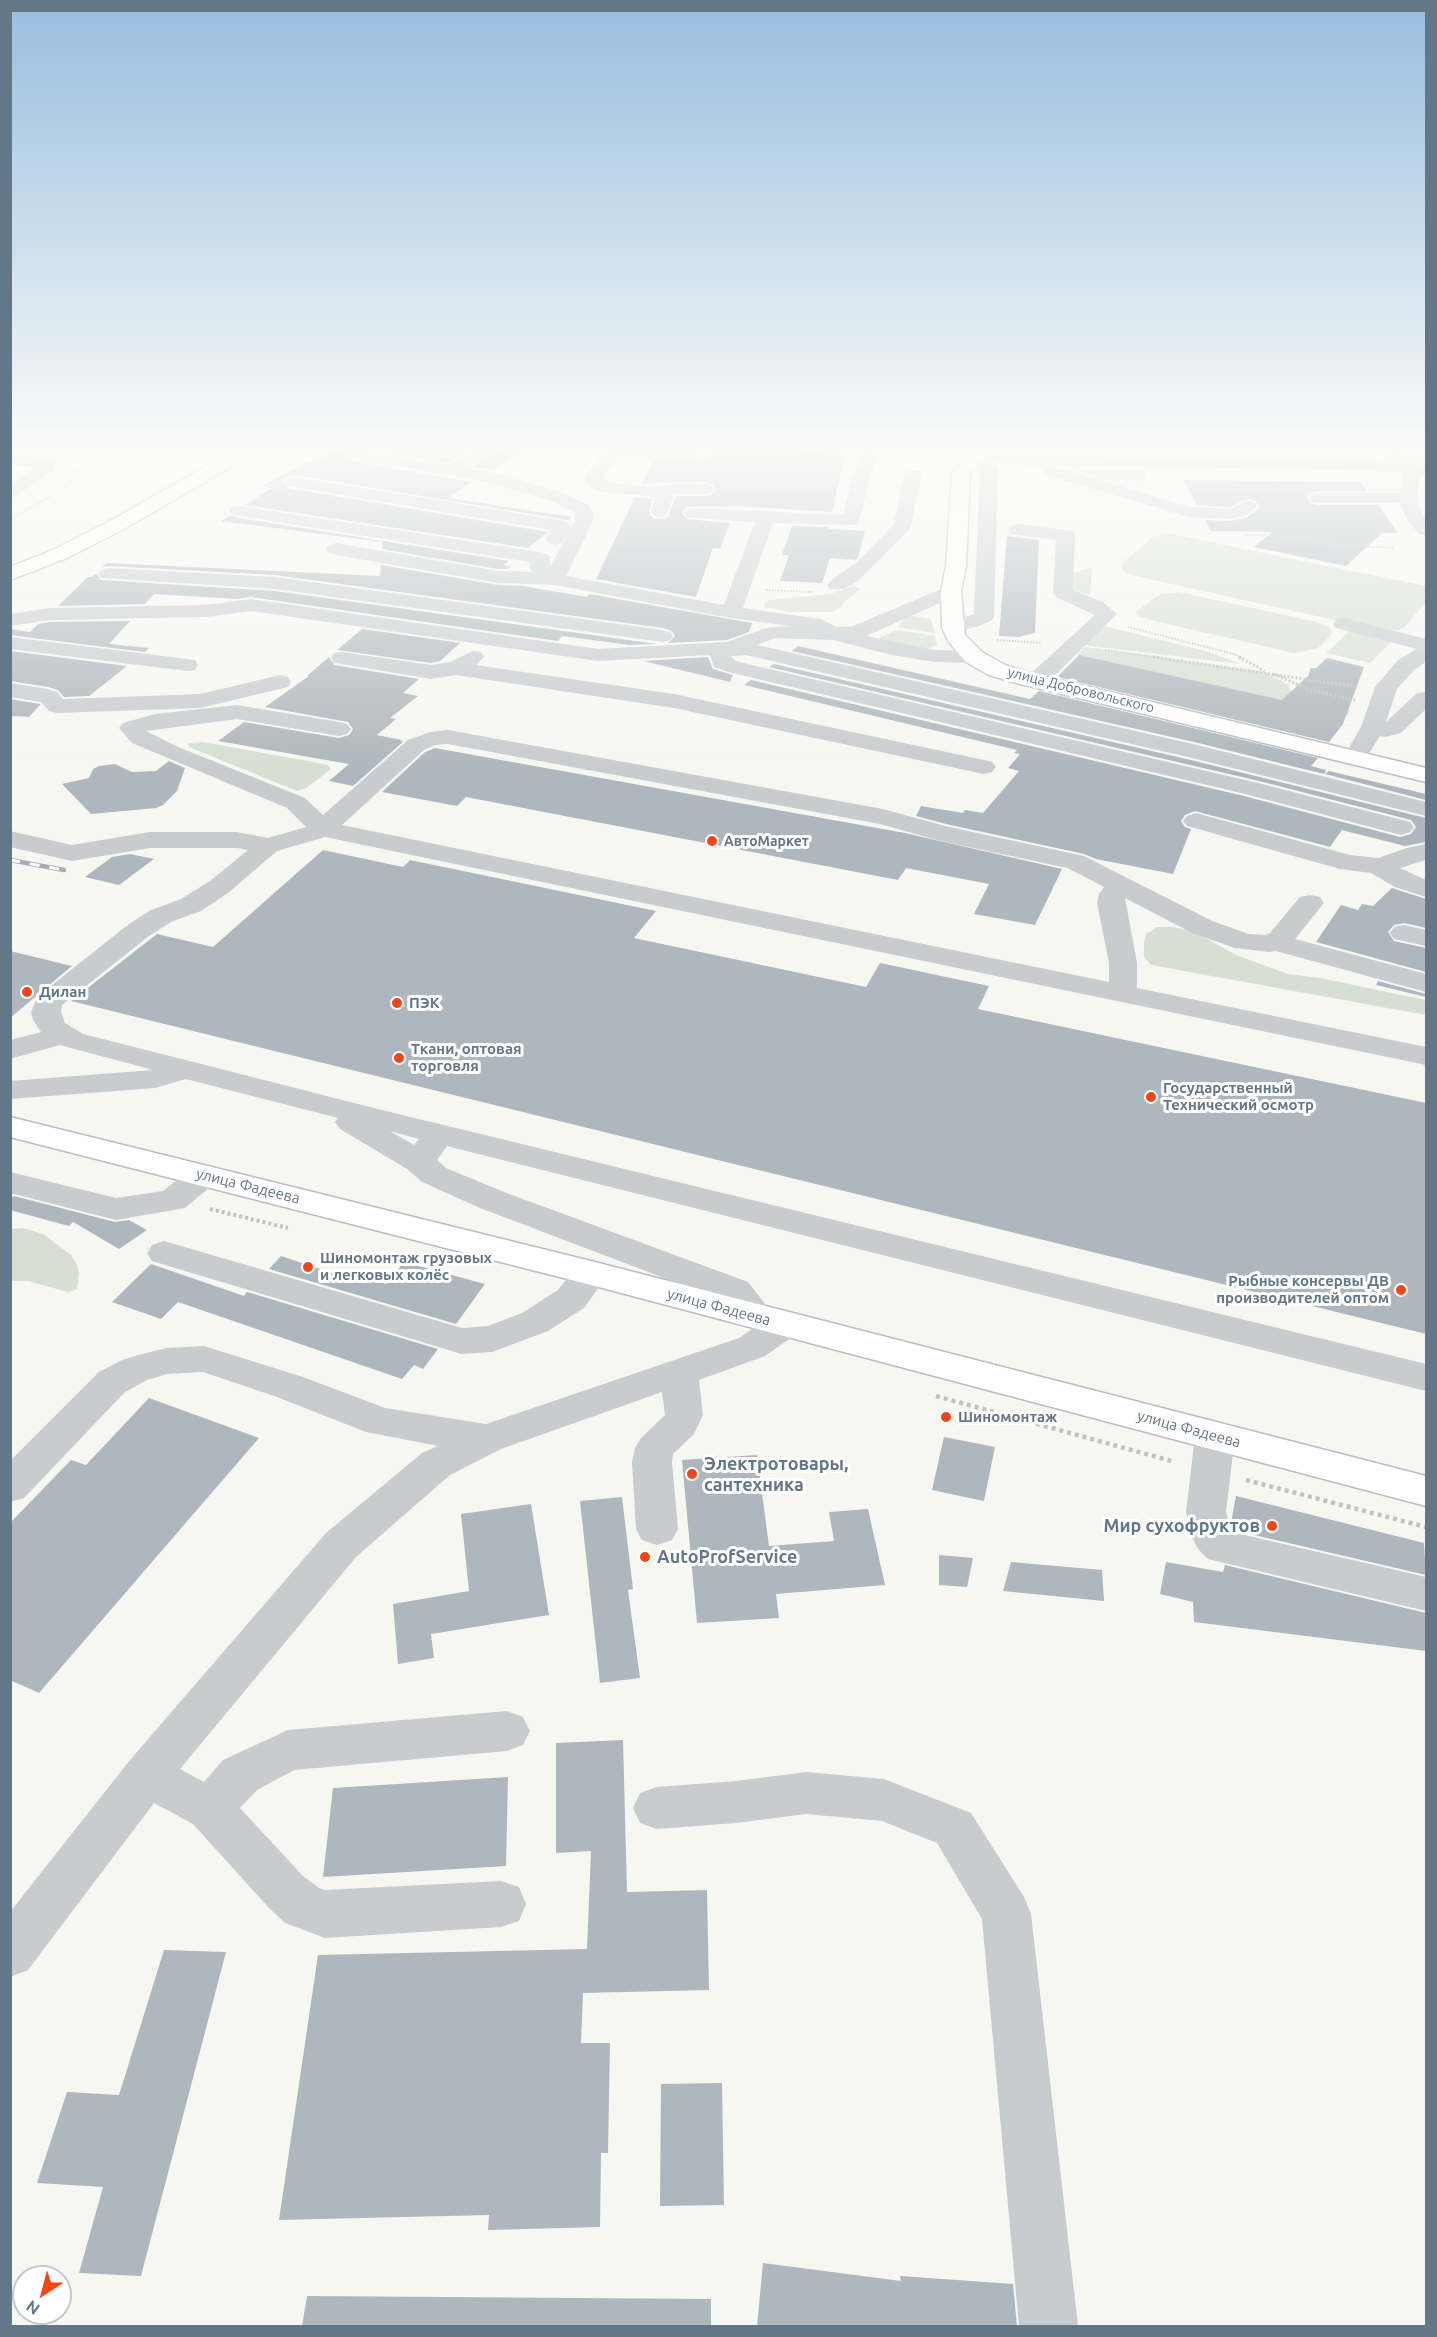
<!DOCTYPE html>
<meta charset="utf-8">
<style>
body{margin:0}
#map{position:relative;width:1437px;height:2337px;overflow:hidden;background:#f7f7f2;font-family:Ubuntu,sans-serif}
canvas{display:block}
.frame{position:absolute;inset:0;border:12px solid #627787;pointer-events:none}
.north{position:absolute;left:12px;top:2265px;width:60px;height:60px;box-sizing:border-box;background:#fff;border:2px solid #c0c9cf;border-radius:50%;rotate:216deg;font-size:16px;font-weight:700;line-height:24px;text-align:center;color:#627787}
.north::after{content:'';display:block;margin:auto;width:21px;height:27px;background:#f44515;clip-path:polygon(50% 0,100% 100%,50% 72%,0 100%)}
</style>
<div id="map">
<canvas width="1437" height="2337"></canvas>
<div class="frame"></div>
<div class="north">N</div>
</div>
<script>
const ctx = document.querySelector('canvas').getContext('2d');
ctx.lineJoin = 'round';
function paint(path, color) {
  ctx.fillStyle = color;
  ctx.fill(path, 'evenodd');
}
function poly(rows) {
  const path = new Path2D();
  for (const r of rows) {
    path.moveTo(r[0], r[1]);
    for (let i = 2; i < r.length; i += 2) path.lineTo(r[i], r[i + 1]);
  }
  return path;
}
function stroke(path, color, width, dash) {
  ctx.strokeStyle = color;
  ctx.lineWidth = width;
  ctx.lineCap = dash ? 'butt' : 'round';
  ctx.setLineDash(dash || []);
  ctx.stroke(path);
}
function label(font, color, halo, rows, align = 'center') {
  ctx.font = font + ' Ubuntu,sans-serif';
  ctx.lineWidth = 6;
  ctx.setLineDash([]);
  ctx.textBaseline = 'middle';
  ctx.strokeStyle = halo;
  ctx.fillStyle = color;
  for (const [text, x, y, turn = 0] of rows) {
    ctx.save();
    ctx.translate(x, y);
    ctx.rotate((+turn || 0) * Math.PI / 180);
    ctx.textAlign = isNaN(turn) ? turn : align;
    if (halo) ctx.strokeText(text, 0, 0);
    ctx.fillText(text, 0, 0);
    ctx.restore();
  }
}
paint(poly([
 [1260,444,1344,444,1374,458,1320,448,1247,449],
 [1375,444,1426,444,1421,453,1426,449,1426,465],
 [1075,469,1143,470,1147,481,1104,480],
 [1166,533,1425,586,1426,601,1405,627,1399,630,1380,630,1135,576,1121,570,1124,562,1153,537],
 [1092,568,1090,595,1070,589,1073,573],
 [853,586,861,589,844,602,841,607,832,612,788,612,764,607,764,603,770,600,830,594],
 [1179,592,1317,622,1329,627,1332,634,1318,648,1294,653,1150,620,1138,615,1136,612,1160,594],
 [914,616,931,619,935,633,898,627,906,617],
 [1104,626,1209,652,1240,664,1084,645],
 [895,630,935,636,937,645,925,650,881,641,880,638],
 [1351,630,1394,639,1370,663,1326,653],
 [1085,647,1266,672,1288,685,1292,692,1348,707,1349,715,1077,655],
 [203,742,313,762,328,765,331,769,305,789,297,791,189,747,188,743],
 [1157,927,1173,927,1195,932,1236,955,1288,974,1320,978,1426,1000,1426,1015,1151,965,1144,957,1144,943,1146,934],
 [23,1228,43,1234,71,1255,77,1265,79,1274,77,1289,68,1292,28,1281,11,1281,11,1229]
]), '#d7dfd3');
paint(poly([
 [348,444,355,444,349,453,353,461,472,482,448,498,572,517,568,520,294,475,286,477,283,482,288,488,548,532,528,548,245,505,272,488,261,486,306,463,318,460],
 [378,444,479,444,448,463,373,450],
 [505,444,535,444,492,470,473,467],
 [714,444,800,447,808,451,845,455,832,512,736,506,687,507,682,513,687,519,730,523,720,549,713,548,696,597,596,579,635,497,652,499,649,513,654,518,660,519,668,517,676,496,705,496,711,495,716,490,713,484,705,482,642,483,654,459,708,459],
 [1184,480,1361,482,1367,491,1318,491,1310,493,1307,498,1310,503,1318,505,1378,505,1398,533,1382,533,1346,566,1254,547,1272,532,1211,531,1205,520,1229,521,1246,518,1259,508,1256,501,1247,499,1229,507,1197,505],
 [230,515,239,518,509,561,503,565,511,567,508,569,498,569,382,549,383,542,221,521],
 [792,526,829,527,829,529,865,531,858,558,856,560,830,558,822,583,780,581,789,555,782,555],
 [1007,536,1039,540,1035,633,1019,637,999,636],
 [107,563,380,576,381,565,498,585,523,586,587,597,589,594,752,623,749,632,727,640,668,643,675,636,672,631,663,628,275,575,108,566,102,567],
 [96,573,101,580,275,591,657,644,629,645,562,636,558,641,251,597,237,599,154,594,145,604,58,606,88,577,92,577],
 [130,621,109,644,149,648,145,652,10,635,10,629,30,632,38,624,50,622],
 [362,629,460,643,440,661,431,663,337,650],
 [798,646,1030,699,1039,691,1318,758,1311,766,1326,770,1324,774,1194,742,792,651],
 [10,651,127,666,89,696,64,697,58,690,48,687,10,681],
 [1079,655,1282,700,1308,676,1311,668,1316,668,1327,658,1364,667,1343,724,1329,742,1057,677],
 [329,657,334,665,419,679,403,693,418,696,390,718,396,719,377,735,402,740,400,741,403,742,353,786,329,781,349,764,218,741,244,722,339,738,349,735,353,729,348,722,265,707,309,676,307,676],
 [708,657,713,669,733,675,730,682,643,661],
 [774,664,1191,760,1426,818,1426,842,1405,846,1342,830,1330,847,1195,811,1185,815,1181,821,1185,827,1191,829,1173,874,1096,859,1084,854,946,824,916,816,921,806,963,813,965,810,983,813,1019,771,1008,768,1020,754,1014,753,1017,750,744,685,751,680,1244,796,1400,837,1411,834,1416,827,1411,820,1259,781,769,667],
 [10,699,40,704,40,705,29,717,10,716],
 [435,748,905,833,1062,869,1035,925,974,914,989,884,906,868,898,880,466,797,457,806,382,792,425,752],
 [169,761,185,768,177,791,163,805,156,808,91,814,62,784,89,778,93,769,99,766,115,764,132,772,156,771],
 [1329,771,1426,794,1426,800,1325,774],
 [323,850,403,867,410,860,656,911,634,938,866,987,880,963,989,986,978,1009,1426,1103,1426,1334,71,1001,157,934,213,947],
 [130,854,154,859,119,885,85,877,112,857],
 [1392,888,1426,899,1426,928,1404,923,1394,925,1388,932,1394,941,1426,948,1426,972,1316,942,1341,905,1358,910,1362,904,1373,906],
 [10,951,72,966,10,1018],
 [1378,981,1426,994,1426,997,1376,985],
 [14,1196,115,1222,129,1220,147,1230,119,1249,73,1222,69,1226,10,1210,10,1199],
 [281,1256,350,1279,353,1275,386,1284,404,1262,485,1284,456,1324,269,1269],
 [151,1264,244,1296,247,1292,438,1349,423,1369,414,1365,402,1379,178,1302,161,1319,112,1302],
 [149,1398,259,1438,39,1693,10,1680,10,1523,71,1460,86,1465],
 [944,1437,995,1447,984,1501,932,1490],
 [757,1455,769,1546,834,1541,829,1512,868,1509,885,1585,776,1594,779,1618,697,1623,682,1460],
 [1236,1496,1424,1543,1426,1575,1237,1531,1231,1523],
 [622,1497,633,1589,628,1590,640,1678,600,1683,580,1501],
 [531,1504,549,1615,431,1634,434,1658,398,1664,393,1604,469,1591,461,1514],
 [939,1555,973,1558,967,1587,939,1585],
 [1011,1562,1102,1570,1104,1601,1003,1591],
 [1166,1562,1223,1572,1225,1565,1426,1613,1426,1651,1194,1622,1193,1602,1160,1594],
 [623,1740,627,1892,707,1890,709,1990,583,1993,581,2043,610,2043,608,2153,601,2153,600,2227,488,2230,489,2215,279,2220,318,1955,587,1949,591,1851,556,1853,556,1743],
 [508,1777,506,1866,323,1877,333,1788],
 [164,1950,226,1952,141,2276,79,2273,103,2187,37,2183,67,2092,119,2095],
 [722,2083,724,2205,660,2206,661,2084],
 [763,2263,901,2281,900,2276,1013,2284,1017,2326,757,2326],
 [307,2296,711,2299,711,2326,302,2326]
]), '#aeb7bd');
const major = poly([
 [987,444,1008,444,981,461,970,473,966,566,961,591,965,635,982,652,1005,665,1027,672,1426,768,1426,782,1012,682,989,675,966,662,948,641,942,627,941,591,946,566,952,472,969,453,987,444],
 [10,1117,591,1261,1426,1476,1426,1506,591,1285,10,1137,10,1117]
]);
const highway = poly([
 [241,444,260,444,229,468,124,529,67,558,10,580,10,567,53,550,110,521,217,460,241,444]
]);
stroke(major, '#b9bdc1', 3);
stroke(highway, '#b8bcbf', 3);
stroke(poly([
 [62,488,79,476,78,471,69,469],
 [10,520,51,496],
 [1244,535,1308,536,1320,544,1393,548],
 [766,590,813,592],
 [1128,627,1234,654,1242,658],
 [997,640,1041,643],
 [1105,650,1163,658]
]), '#bfc2c4', 2, [1.5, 1.5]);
stroke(poly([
 [1153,657,1359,687],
 [1239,657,1265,671],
 [1274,674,1309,690,1355,700]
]), '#bfc2c4', 3, [2, 2]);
stroke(poly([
 [210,1209,288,1228]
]), '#bfc2c4', 4, [3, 3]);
stroke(poly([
 [936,1396,1175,1462],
 [1246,1480,1426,1527]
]), '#bfc2c4', 4.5, [4, 4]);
paint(poly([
 [358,444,376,444,369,452,448,465,483,444,503,444,467,468,496,473,566,494,588,505,594,514,593,521,566,576,724,605,755,522,693,518,687,517,684,513,687,509,693,508,843,515,852,477,862,454,808,449,800,444,866,444,879,452,870,477,858,525,773,523,743,608,820,619,837,627,853,626,951,585,958,587,961,591,958,595,866,636,935,650,974,651,982,652,985,657,982,662,974,663,935,662,892,655,833,640,775,638,757,645,1193,744,1426,802,1426,816,1192,758,746,655,731,656,735,661,1258,783,1410,822,1414,827,1410,832,1401,835,1245,794,728,672,714,667,710,655,598,661,251,611,205,617,50,620,10,626,10,614,50,608,205,605,251,599,598,649,727,642,766,628,789,626,731,618,555,585,498,583,336,555,329,553,326,549,329,545,336,543,498,571,533,572,529,567,530,562,239,516,233,515,230,511,233,507,239,506,540,552,547,554,550,558,550,567,568,534,562,543,555,545,548,543,546,539,552,530,288,486,285,482,288,478,294,477,560,520,567,522,571,528,575,521,575,513,554,502,488,482,353,459,351,452,358,444],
 [693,444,712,444,698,456,692,457,619,457,602,478,611,483,656,487,679,483,705,484,711,485,714,489,711,493,705,494,674,494,666,516,660,517,654,516,651,512,655,497,602,492,591,487,584,478,607,449,625,445,688,447,693,444],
 [986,446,1017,455,1389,462,1386,457,1388,453,1394,452,1400,453,1413,464,1426,465,1426,475,1420,475,1416,502,1426,520,1426,535,1419,534,1408,521,1399,503,1318,503,1312,502,1309,498,1312,494,1318,493,1400,493,1402,473,1368,470,1016,465,980,455,978,451,986,446],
 [10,455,52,459,55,463,54,470,16,496,10,497,10,484,37,467,10,465,10,455],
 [972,455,995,464,998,468,994,617,991,621,979,626,952,633,945,631,942,627,945,623,974,614,980,470,963,460,966,456,972,455],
 [1052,466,1190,507,1229,509,1248,501,1254,502,1257,506,1246,516,1229,519,1189,517,1046,475,1043,471,1046,467,1052,466],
 [913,470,919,471,922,475,910,529,858,581,844,589,830,589,827,585,830,581,856,563,894,524,904,475,907,471,913,470],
 [1018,524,1073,531,1075,535,1073,590,1103,602,1117,614,1044,686,1036,688,1028,686,1025,681,1028,676,1095,615,1056,597,1053,593,1056,540,1011,534,1009,530,1011,526,1018,524],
 [108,568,275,577,663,630,670,632,673,636,670,640,663,642,275,589,101,578,98,574,101,570,108,568],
 [1343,618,1426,639,1426,662,1414,670,1397,689,1386,722,1417,693,1426,692,1426,709,1401,733,1385,737,1380,736,1364,761,1356,763,1348,761,1344,756,1361,727,1375,687,1398,660,1417,649,1336,628,1333,624,1336,620,1343,618],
 [10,637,187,659,195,660,198,665,195,670,187,671,10,649,10,637],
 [473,651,481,652,484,657,476,665,674,694,984,760,992,762,996,767,992,772,984,774,674,708,456,675,431,679,342,664,334,663,331,658,334,653,342,652,431,665,450,662,473,651],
 [280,675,288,677,291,682,288,687,200,708,57,713,49,711,41,702,10,697,10,683,47,689,57,692,63,699,200,694,280,675],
 [237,705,339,722,347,724,351,729,347,734,339,736,237,719,146,731,178,747,305,798,323,815,408,740,430,732,448,730,883,809,945,826,1084,856,1212,921,1249,934,1265,935,1270,933,1300,897,1310,895,1320,897,1324,903,1295,939,1426,974,1426,992,1276,951,1269,952,1235,948,1192,933,1125,898,1137,963,1137,988,1426,1047,1426,1065,325,837,277,851,228,893,201,911,171,922,149,936,62,1005,61,1012,65,1023,83,1034,386,1111,1426,1364,1426,1391,447,1146,437,1160,446,1168,504,1192,748,1282,765,1304,764,1314,759,1323,746,1327,733,1323,728,1314,729,1307,722,1300,480,1208,422,1182,407,1169,340,1129,335,1122,338,1118,186,1079,155,1088,10,1099,10,1081,153,1070,60,1045,10,1059,10,1040,41,1032,33,1020,31,1012,38,996,129,924,151,910,181,899,210,881,248,850,237,848,150,848,72,861,10,847,10,831,72,845,150,832,237,832,268,838,306,827,287,808,132,743,119,728,123,723,155,714,237,705],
 [448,744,880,824,941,841,1067,868,1104,887,1099,894,1097,903,1109,963,1109,982,342,825,424,750,435,745,448,744],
 [390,1131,419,1139,414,1145,390,1131],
 [1196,813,1350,855,1378,858,1407,848,1426,844,1426,860,1400,868,1426,880,1426,897,1395,887,1371,873,1340,869,1187,826,1183,821,1187,816,1196,813],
 [1404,925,1426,930,1426,946,1394,939,1390,933,1394,927,1404,925],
 [204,1165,216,1168,221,1175,216,1182,185,1208,116,1220,10,1193,10,1172,116,1198,163,1191,192,1168,204,1165],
 [164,1241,462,1328,488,1326,522,1313,558,1290,578,1265,591,1261,604,1265,609,1273,584,1308,548,1331,492,1352,462,1354,152,1261,147,1253,152,1245,164,1241],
 [785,1311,798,1315,803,1324,798,1333,765,1356,699,1380,703,1415,694,1434,673,1454,672,1462,678,1529,672,1540,657,1545,642,1540,636,1529,632,1462,635,1448,641,1438,665,1415,662,1392,501,1449,450,1475,356,1557,180,1769,204,1782,223,1760,288,1730,507,1711,523,1717,530,1731,523,1745,507,1751,294,1770,257,1790,240,1808,303,1876,319,1888,325,1890,501,1881,519,1887,526,1904,519,1921,501,1927,325,1938,285,1923,269,1908,193,1824,154,1803,28,1970,10,1977,10,1912,130,1760,326,1533,422,1453,438,1446,366,1432,277,1397,203,1372,167,1374,147,1380,125,1392,24,1498,10,1502,10,1461,99,1372,122,1360,135,1356,167,1348,204,1346,303,1377,385,1408,486,1424,739,1338,772,1315,785,1311],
 [1215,1421,1229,1426,1235,1436,1226,1512,1231,1529,1236,1533,1426,1577,1426,1611,1208,1559,1198,1549,1192,1537,1186,1512,1195,1436,1201,1426,1215,1421],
 [806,1772,884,1779,971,1813,1024,1897,1031,1914,1078,2326,1019,2326,982,1919,937,1843,882,1821,806,1814,736,1823,657,1829,640,1823,633,1808,640,1793,657,1787,736,1781,806,1772]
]), '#c8cccf');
paint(major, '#fff');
paint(highway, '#fff');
const rail = poly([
 [10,860,64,870]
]);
stroke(rail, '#a5acb2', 4.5);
stroke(rail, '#fff', 3, [10]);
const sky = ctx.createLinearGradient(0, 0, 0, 771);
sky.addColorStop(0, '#97bdde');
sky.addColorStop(0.58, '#fbfbf9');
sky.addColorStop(1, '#fbfbf900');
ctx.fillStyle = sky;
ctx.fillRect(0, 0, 1437, 771);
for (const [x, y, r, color] of [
 [712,841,6,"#f44515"],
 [27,992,6,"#f44515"],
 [397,1003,6,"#f44515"],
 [399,1058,6,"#f44515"],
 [1151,1097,6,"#f44515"],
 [308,1267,6,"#f44515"],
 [1401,1290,6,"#f44515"],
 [946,1417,6,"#f44515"],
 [692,1474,6,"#f44515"],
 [1272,1526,6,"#f44515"],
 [645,1557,6,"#f44515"]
]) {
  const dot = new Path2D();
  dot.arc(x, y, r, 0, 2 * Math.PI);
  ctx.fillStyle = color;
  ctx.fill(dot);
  stroke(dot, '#fff', 2);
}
label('14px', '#627787', '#fff', [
 ["улица Добровольского",1081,690,14]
]);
label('bold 14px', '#627787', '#fff', [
 ["АвтоМаркет",724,841]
], 'left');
label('bold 15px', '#627787', '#fff', [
 ["Дилан",39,992],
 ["ПЭК",409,1003],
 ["Ткани, оптовая",411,1049],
 ["торговля",411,1066],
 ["Государственный",1163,1088],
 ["Технический осмотр",1163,1105],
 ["Шиномонтаж грузовых",320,1258],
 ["и легковых колёс",320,1275],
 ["Рыбные консервы ДВ",1389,1281,"right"],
 ["производителей оптом",1389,1298,"right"],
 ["Шиномонтаж",958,1417]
], 'left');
label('15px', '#627787', '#fff', [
 ["улица Фадеева",248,1186,14],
 ["улица Фадеева",719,1307,15],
 ["улица Фадеева",1189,1429,15]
]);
label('bold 18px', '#627787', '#fff', [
 ["Электротовары,",704,1464],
 ["сантехника",704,1485],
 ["Мир сухофруктов",1260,1526,"right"],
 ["AutoProfService",657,1557]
], 'left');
</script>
